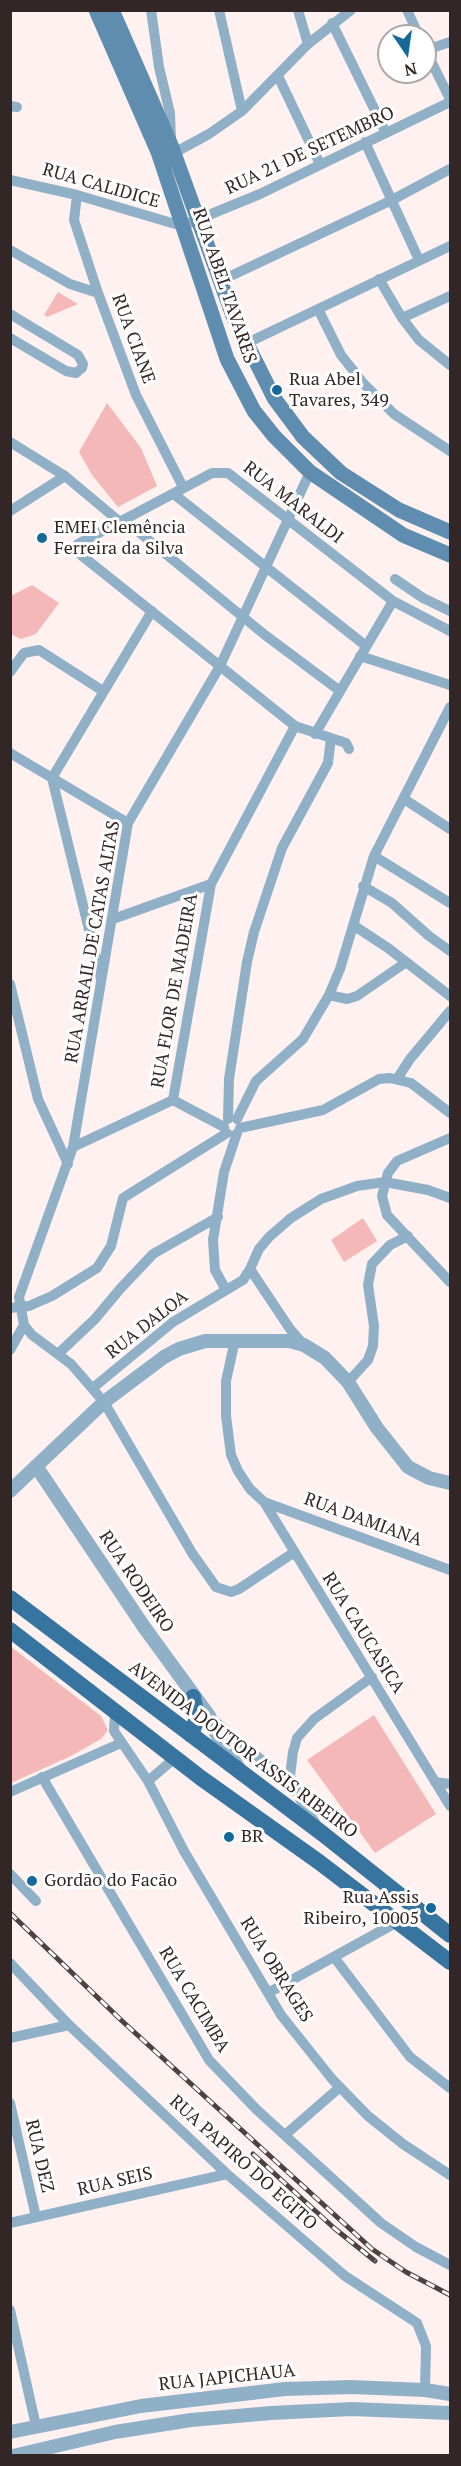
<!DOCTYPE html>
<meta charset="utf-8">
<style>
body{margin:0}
#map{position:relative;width:461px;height:2466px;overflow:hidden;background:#fff1f0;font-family:"PT Serif",serif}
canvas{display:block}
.frame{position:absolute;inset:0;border:12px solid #332626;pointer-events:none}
.north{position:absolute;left:377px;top:24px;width:60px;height:60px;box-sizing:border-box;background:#fff;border:2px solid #ada8a8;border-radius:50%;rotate:167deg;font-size:16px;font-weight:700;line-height:24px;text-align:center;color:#332626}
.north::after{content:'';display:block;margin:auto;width:21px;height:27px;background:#15689a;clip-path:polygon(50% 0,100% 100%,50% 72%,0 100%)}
</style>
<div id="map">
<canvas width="461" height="2466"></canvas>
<div class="frame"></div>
<div class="north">N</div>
</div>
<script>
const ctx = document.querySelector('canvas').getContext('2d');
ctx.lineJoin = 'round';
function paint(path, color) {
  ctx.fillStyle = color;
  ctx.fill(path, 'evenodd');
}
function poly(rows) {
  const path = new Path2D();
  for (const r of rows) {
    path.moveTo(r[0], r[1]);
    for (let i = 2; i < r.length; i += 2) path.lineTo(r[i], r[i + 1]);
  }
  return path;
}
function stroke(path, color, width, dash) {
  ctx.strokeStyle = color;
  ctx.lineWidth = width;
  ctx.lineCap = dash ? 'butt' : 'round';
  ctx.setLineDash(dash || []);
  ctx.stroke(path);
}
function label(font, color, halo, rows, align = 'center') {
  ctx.font = font + ' "PT Serif",serif';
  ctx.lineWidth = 6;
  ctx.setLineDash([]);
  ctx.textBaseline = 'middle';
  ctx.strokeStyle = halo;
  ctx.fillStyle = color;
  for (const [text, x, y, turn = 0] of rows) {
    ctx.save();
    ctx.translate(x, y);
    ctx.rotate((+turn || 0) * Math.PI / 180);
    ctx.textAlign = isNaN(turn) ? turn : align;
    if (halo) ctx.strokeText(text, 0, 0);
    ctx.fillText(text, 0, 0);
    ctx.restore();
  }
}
paint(poly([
 [58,292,78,304,47,317,44,315],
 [107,403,141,448,157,486,118,507,92,475,79,452],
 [32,585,59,603,36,634,21,639,11,634,11,596],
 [363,1218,377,1241,344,1262,331,1240],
 [10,1646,101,1716,108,1730,101,1739,71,1756,11,1783],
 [374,1715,436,1814,375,1853,307,1760]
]), '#f5b8b8');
stroke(poly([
 [151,10,159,67,170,113,171,141],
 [219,10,242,111],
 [298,10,308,44],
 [407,10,419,36],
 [332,23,386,133],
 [425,49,450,99],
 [426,50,450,42],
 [278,76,320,164],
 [10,106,17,107],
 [365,142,419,260],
 [174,153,209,134,242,111,308,44,351,10],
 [10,180,77,195,182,226,260,194,450,102],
 [77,195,74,220,98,293,136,395,183,487],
 [10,250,70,284,98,293],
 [379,279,402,318,419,340,450,365],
 [220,281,392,200,450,169],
 [318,309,341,355,364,384,394,414,450,451],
 [10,314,78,355,83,364,82,368,76,373,66,371,10,338],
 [402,318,450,296],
 [245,344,450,246],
 [10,442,65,476,120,522],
 [175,495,366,646],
 [10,511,65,476],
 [124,520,265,635,340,691],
 [395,579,423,598,450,611],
 [360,656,450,685],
 [10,672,24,653,39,650,103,691],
 [315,734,393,601],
 [349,749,346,743,295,726,81,555,78,544,212,473,228,473,393,601,450,631],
 [10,753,128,823],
 [404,799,450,829],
 [374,856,450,903],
 [363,886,392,903,429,936,450,951],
 [113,919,211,884],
 [353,925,388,948,450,996],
 [101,979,52,778,152,611],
 [10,984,38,1099,68,1164],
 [329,995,347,999,357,996,405,963],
 [397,1079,410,1059,450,1011],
 [173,1100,211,884,295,726],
 [173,1100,224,1127],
 [228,1119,229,1079,247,962,254,932,282,848,328,763,331,738],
 [237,1119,256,1081,303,1039,329,995,340,969,374,856,450,707],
 [240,1128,323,1110,379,1079,390,1078,411,1083,450,1113],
 [450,1138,397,1161,388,1173,382,1196,387,1215,450,1282],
 [73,1147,173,1100],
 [226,1290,215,1270,213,1240,224,1172,237,1133],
 [10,1308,29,1306,52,1296,97,1268,111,1246,123,1198,227,1133],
 [235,1340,226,1381,226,1416,231,1455,238,1471,250,1489,264,1502,450,1806],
 [304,1345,290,1329,250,1269,259,1249,269,1237,291,1218,321,1199,357,1186,385,1182,428,1190,450,1198],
 [10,1350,24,1325],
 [58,1354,95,1319,120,1289,153,1254,218,1217],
 [348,1382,368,1360,373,1346,374,1326,368,1285,372,1264,390,1245,408,1236],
 [94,1387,173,1322,243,1280,250,1269],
 [264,1502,450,1570],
 [293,1553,239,1589,231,1592,216,1587,192,1553,104,1402,71,1364,32,1335,24,1325,19,1297,73,1147,128,823,220,666,310,472],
 [115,1713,114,1731,148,1781,184,1851,281,2015,332,2079,368,2116,403,2144,450,2175],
 [210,1717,293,1786],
 [42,1777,209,2060,256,2109,381,2223,416,2247,450,2265],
 [148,1781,175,1758],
 [435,1782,450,1784],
 [10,1792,121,1743],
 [316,1824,300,1799,290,1776,293,1752,297,1738,314,1719,372,1677],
 [10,1874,36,1901],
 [334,1957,410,2057,450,2088],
 [10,1963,69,2025,227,2174,345,2276,417,2323,426,2346,425,2390],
 [268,1993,399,1921],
 [10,2038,69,2025],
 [10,2103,36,2217],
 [285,2135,340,2087],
 [10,2223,227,2174],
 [10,2310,36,2426]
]), '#90b0c7', 10);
stroke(poly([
 [36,1466,144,1627,209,1716,216,1733,238,1767],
 [10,1491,104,1402,164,1357,179,1349,205,1341,289,1341,304,1345,325,1358,348,1382,377,1428,408,1467,429,1478,450,1483],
 [10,2432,141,2406,285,2389,351,2387,425,2390,450,2394],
 [13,2456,115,2432,191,2420,271,2413,352,2409,450,2413]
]), '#90b0c7', 14);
stroke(poly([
 [96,10,158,152,227,359,254,411,274,436,310,472,403,535,450,555],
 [112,10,171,145,233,316,274,398,303,437,341,473,399,510,450,532]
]), '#5e8db0', 15);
stroke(poly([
 [10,1598,323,1834,450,1935],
 [10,1630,201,1778,319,1862,450,1962],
 [191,1735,197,1718,193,1697]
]), '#37749f', 16);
const rail = poly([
 [10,1913,121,2020,372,2249,406,2272,450,2295],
 [253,2154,334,2228,375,2261]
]);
stroke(rail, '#4e4141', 5);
stroke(rail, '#fff', 3, [9]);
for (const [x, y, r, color] of [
 [277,390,6,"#15689a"],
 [42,538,6,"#15689a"],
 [229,1837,6,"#15689a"],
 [32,1881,6,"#15689a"],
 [431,1908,6,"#15689a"]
]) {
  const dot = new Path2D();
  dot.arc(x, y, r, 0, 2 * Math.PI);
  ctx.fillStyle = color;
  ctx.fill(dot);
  stroke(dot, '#fff', 2);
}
label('18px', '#332626', '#fff', [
 ["RUA 21 DE SETEMBRO",310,151,-25],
 ["RUA CALIDICE",101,186,16],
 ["RUA ABEL TAVARES",224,286,71],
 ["RUA CIANE",133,339,70],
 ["RUA MARALDI",293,503,38],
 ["RUA ARRAIL DE CATAS ALTAS",93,942,-80],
 ["RUA FLOR DE MADEIRA",175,991,-80],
 ["RUA DALOA",147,1325,-38],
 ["RUA DAMIANA",363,1520,20],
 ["RUA RODEIRO",136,1582,56],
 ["RUA CAUCASICA",363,1633,58],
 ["AVENIDA DOUTOR ASSIS RIBEIRO",243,1750,37],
 ["RUA OBRAGES",276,1970,58],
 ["RUA CACIMBA",194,2000,59],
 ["RUA DEZ",39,2156,77],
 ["RUA PAPIRO DO EGITO",243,2163,42],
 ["RUA SEIS",115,2182,-13],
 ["RUA JAPICHAUA",227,2378,-6]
]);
label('18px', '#332626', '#fff', [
 ["Rua Abel",289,380],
 ["Tavares, 349",289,401],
 ["EMEI Clemência",54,528],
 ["Ferreira da Silva",54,549],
 ["BR",241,1837],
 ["Gordão do Facão",44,1881],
 ["Rua Assis",419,1898,"right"],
 ["Ribeiro, 10005",419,1919,"right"]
], 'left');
</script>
